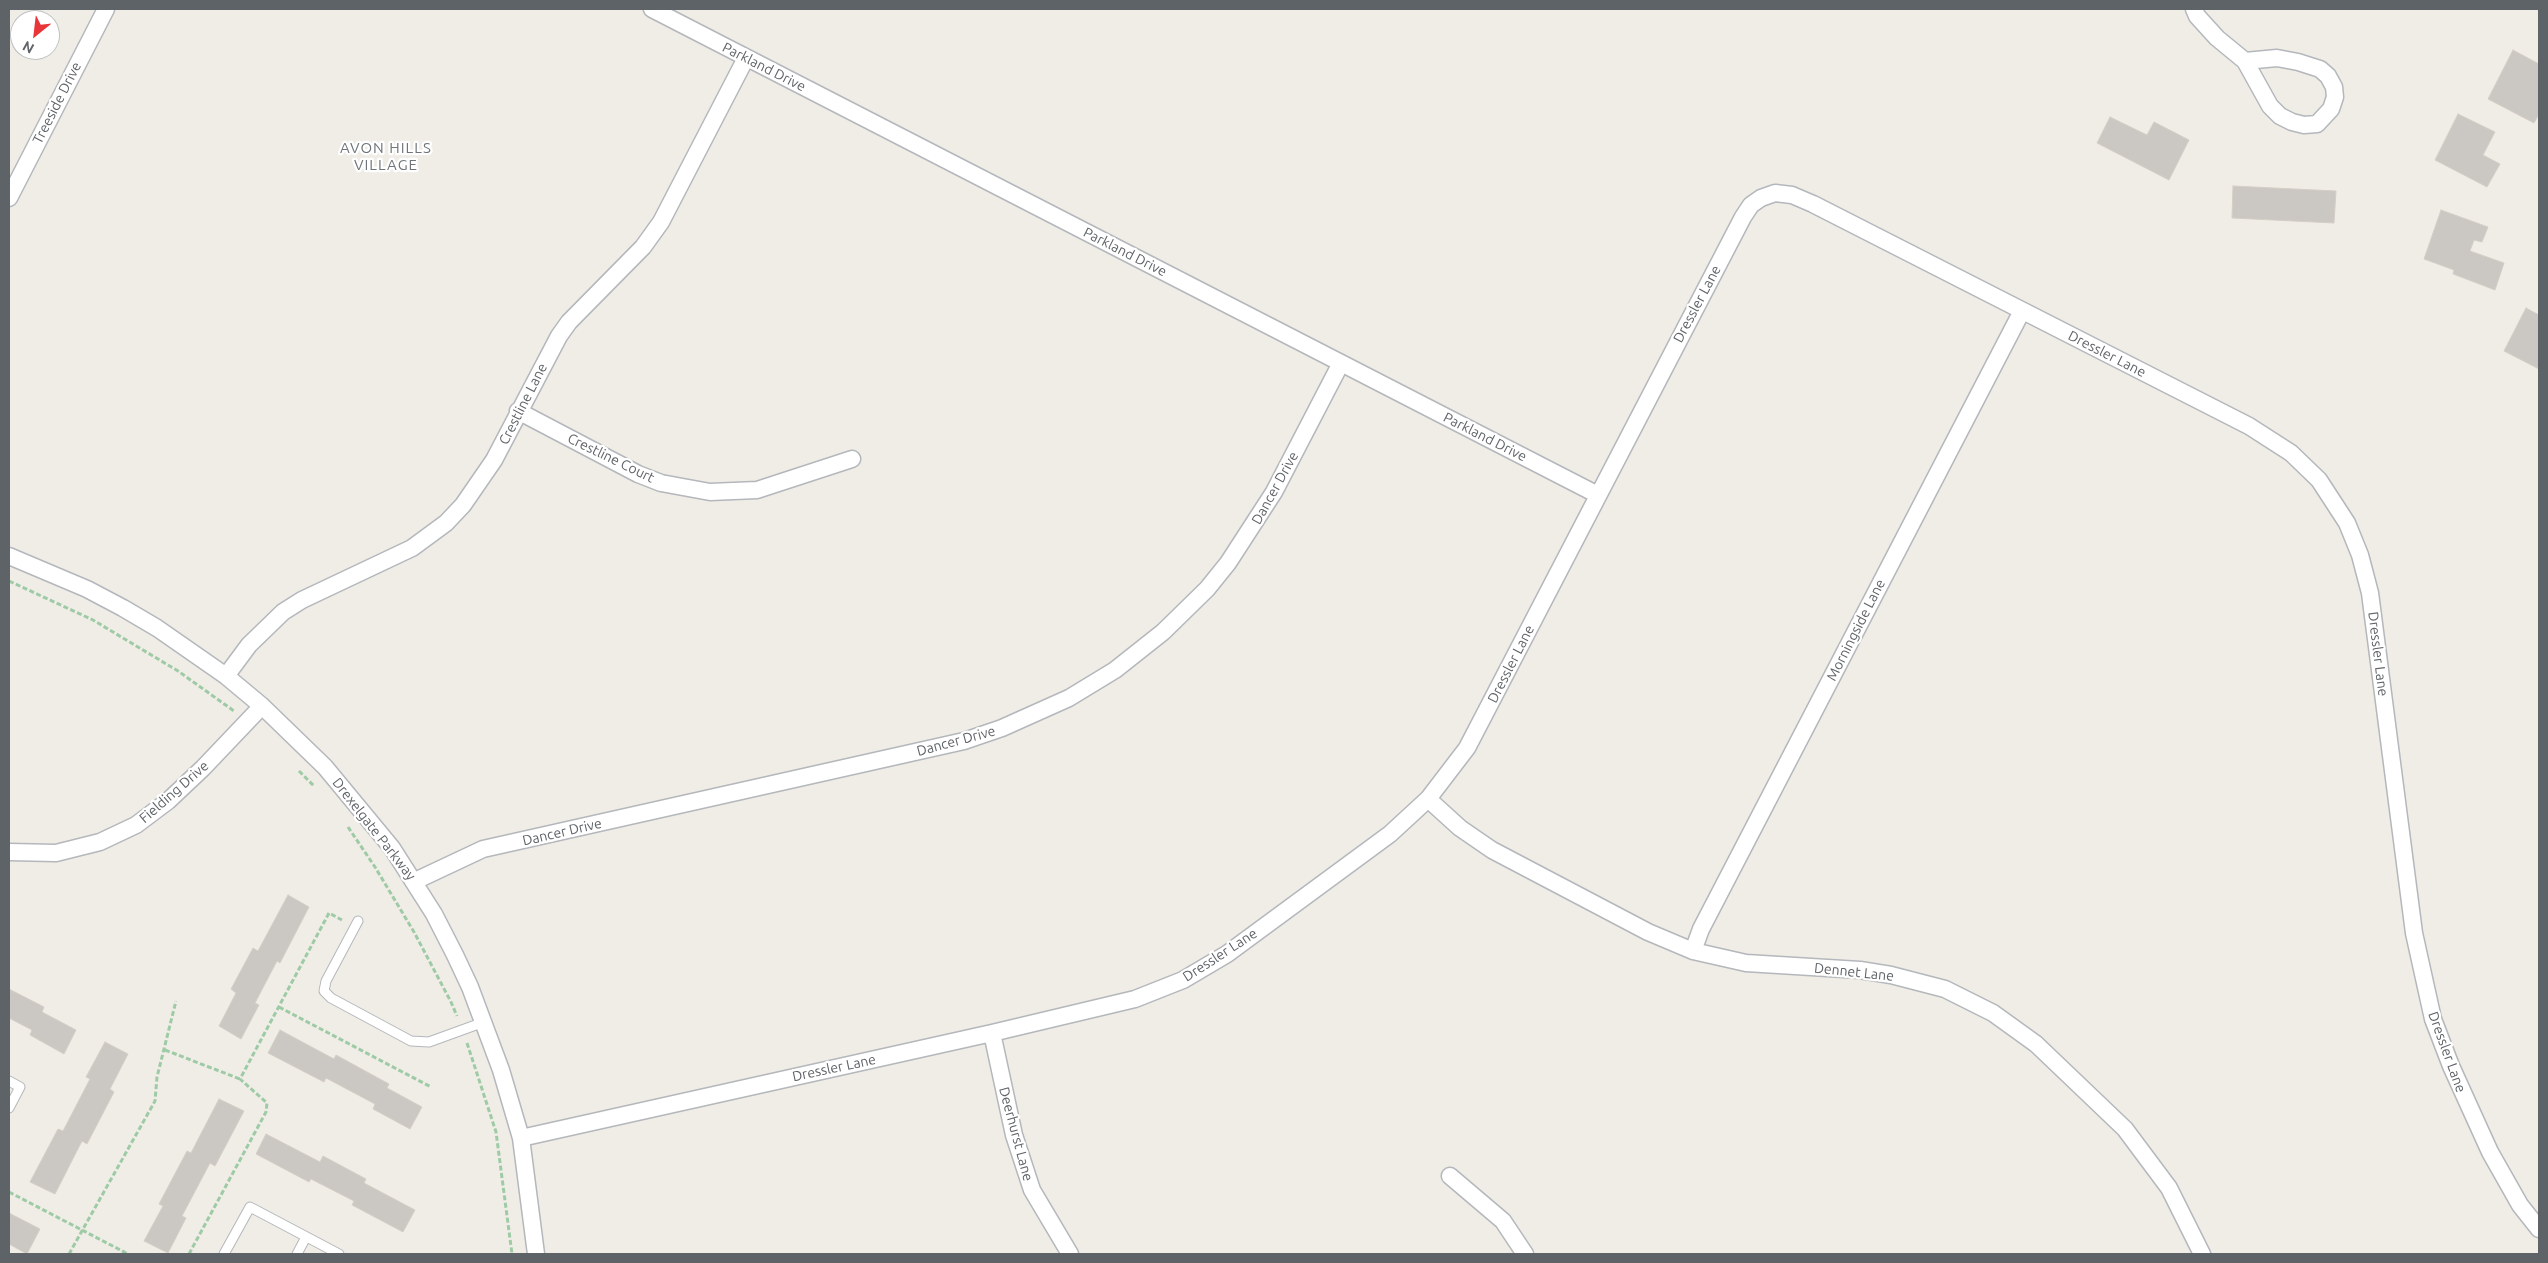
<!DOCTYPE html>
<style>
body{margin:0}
#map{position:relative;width:2548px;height:1263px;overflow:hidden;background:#f0ede7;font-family:Ubuntu,sans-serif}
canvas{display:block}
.frame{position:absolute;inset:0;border:10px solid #5e6367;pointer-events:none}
.north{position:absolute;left:10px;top:10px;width:50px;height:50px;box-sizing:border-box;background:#fff;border:1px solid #bfc1c2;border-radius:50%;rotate:209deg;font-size:14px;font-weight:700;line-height:20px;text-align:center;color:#5e6367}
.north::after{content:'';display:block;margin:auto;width:18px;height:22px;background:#e73539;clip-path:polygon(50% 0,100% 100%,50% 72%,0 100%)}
</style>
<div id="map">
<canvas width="2548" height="1263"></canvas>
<div class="frame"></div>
<div class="north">N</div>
</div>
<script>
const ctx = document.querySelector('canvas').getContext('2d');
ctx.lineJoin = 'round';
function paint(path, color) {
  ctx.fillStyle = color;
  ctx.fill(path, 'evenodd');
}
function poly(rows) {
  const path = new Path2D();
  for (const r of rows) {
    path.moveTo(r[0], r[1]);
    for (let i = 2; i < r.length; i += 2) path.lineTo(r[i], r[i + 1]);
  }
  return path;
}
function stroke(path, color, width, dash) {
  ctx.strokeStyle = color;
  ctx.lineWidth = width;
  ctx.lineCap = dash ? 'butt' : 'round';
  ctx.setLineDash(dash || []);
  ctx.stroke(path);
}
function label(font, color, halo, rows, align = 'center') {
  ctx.font = font + ' Ubuntu,sans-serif';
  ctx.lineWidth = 4.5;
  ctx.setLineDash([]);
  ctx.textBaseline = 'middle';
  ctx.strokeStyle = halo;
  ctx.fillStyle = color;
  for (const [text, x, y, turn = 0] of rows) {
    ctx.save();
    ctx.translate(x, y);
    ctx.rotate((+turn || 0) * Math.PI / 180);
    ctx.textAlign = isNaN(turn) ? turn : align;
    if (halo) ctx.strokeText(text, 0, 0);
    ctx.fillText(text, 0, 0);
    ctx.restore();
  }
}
const building = poly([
 [2513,50,2539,64,2539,114,2534,123,2488,99,2513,50],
 [2458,114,2495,132,2483,155,2500,164,2487,187,2435,160,2458,114],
 [2110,117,2147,135,2154,122,2189,140,2169,180,2097,143,2110,117],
 [2233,186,2336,191,2334,223,2232,218,2233,186],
 [2441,210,2488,227,2482,242,2474,240,2470,251,2504,263,2495,290,2453,274,2454,270,2424,259,2441,210],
 [2526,308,2539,315,2539,369,2504,351,2526,308],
 [288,895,309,907,280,963,277,961,255,1003,259,1005,241,1039,219,1026,236,993,231,989,253,948,258,951,288,895],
 [9,989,44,1007,42,1012,76,1030,64,1054,30,1035,32,1030,9,1018,9,989],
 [280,1030,334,1059,336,1055,389,1084,387,1088,422,1107,410,1129,373,1109,375,1104,326,1078,324,1082,268,1053,280,1030],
 [105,1042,128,1054,110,1089,114,1092,87,1144,82,1141,55,1194,30,1182,58,1129,63,1131,90,1079,86,1077,105,1042],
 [219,1099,244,1111,215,1166,210,1163,182,1216,186,1218,168,1253,144,1241,163,1206,159,1204,187,1151,191,1153,219,1099],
 [266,1134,320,1162,323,1156,366,1179,364,1183,415,1210,403,1232,352,1205,354,1201,311,1179,309,1182,256,1154,266,1134],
 [9,1213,40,1229,27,1254,9,1244,9,1213]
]);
paint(building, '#cbc8c3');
stroke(building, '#d5cec5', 1);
const lane = poly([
 [358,921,326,981,324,991,331,998,411,1041,429,1042,484,1022],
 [9,1081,20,1087,9,1108],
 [224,1254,250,1207,339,1254],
 [297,1254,306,1237]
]);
const street = poly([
 [652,9,1598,495],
 [2194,9,2197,16,2217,38,2245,61,2270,106,2280,116,2292,122,2304,125,2317,124,2331,109,2335,97,2334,87,2328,76,2320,69,2298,62,2277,58,2245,61],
 [9,198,106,9],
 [518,411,638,474,661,483,710,492,757,490,852,459],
 [9,556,87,589,123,608,157,628,226,676,262,706,325,767,392,848,434,914,455,955,470,987,501,1070,521,1138,536,1254],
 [226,676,249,645,283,612,302,600,412,548,446,523,463,505,494,460,559,336,569,322,643,247,661,222,746,58],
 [1428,799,1460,828,1492,850,1648,932,1693,951,1746,963,1860,970,1891,975,1945,989,1993,1013,2036,1044,2125,1129,2169,1188,2202,1254],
 [9,852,56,853,100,842,136,825,168,801,203,768,262,706],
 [415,881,483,849,964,741,1002,728,1069,698,1115,670,1163,632,1207,589,1228,563,1274,492,1341,363],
 [1693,951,1701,929,2022,311],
 [992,1033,1014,1135,1032,1190,1070,1254],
 [521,1138,992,1033,1135,999,1183,980,1227,954,1390,834,1428,799,1467,748,1743,217,1751,205,1761,198,1775,193,1792,195,1813,204,2249,426,2291,453,2319,480,2347,523,2360,555,2370,593,2414,933,2433,1019,2451,1066,2490,1152,2520,1205,2539,1229],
 [1450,1176,1503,1221,1525,1254]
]);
stroke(lane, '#b4b7bb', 11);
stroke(street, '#b4b7bb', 19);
stroke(poly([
 [9,581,93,620,178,671,234,711],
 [299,771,314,786],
 [348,827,375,867,414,932,451,1002,457,1016],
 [279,1007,431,1087],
 [467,1043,496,1132,512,1254],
 [165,1050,240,1079],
 [9,1192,128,1254],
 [69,1254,155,1101,157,1077,176,1001],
 [189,1254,266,1112,267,1103,240,1079,329,913,342,920]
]), '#9ecba6', 3, [5, 2.5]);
stroke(lane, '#fff', 9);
stroke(street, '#fff', 16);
label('14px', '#5e6367', '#fff', [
 ["Parkland Drive",764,67,27],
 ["Treeside Drive",57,103,-63],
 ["Parkland Drive",1125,252,27],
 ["Dressler Lane",1697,304,-62],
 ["Dressler Lane",2107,354,27],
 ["Crestline Lane",523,404,-63],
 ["Parkland Drive",1485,437,27],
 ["Crestline Court",611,458,26],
 ["Dancer Drive",1275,488,-61],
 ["Morningside Lane",1856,630,-63],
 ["Dressler Lane",2378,654,83],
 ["Dressler Lane",1511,664,-63],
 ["Dancer Drive",956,741,-15],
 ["Fielding Drive",174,792,-41],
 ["Drexelgate Parkway",374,829,52],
 ["Dancer Drive",562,832,-13],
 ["Dressler Lane",1220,955,-33],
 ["Dennet Lane",1854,972,6],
 ["Dressler Lane",2447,1052,70],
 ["Dressler Lane",834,1068,-12],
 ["Deerhurst Lane",1016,1134,75]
]);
ctx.letterSpacing = '1px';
label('15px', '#6f7579', '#fff', [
 ["AVON HILLS",386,148],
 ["VILLAGE",386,165]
]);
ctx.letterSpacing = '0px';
</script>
